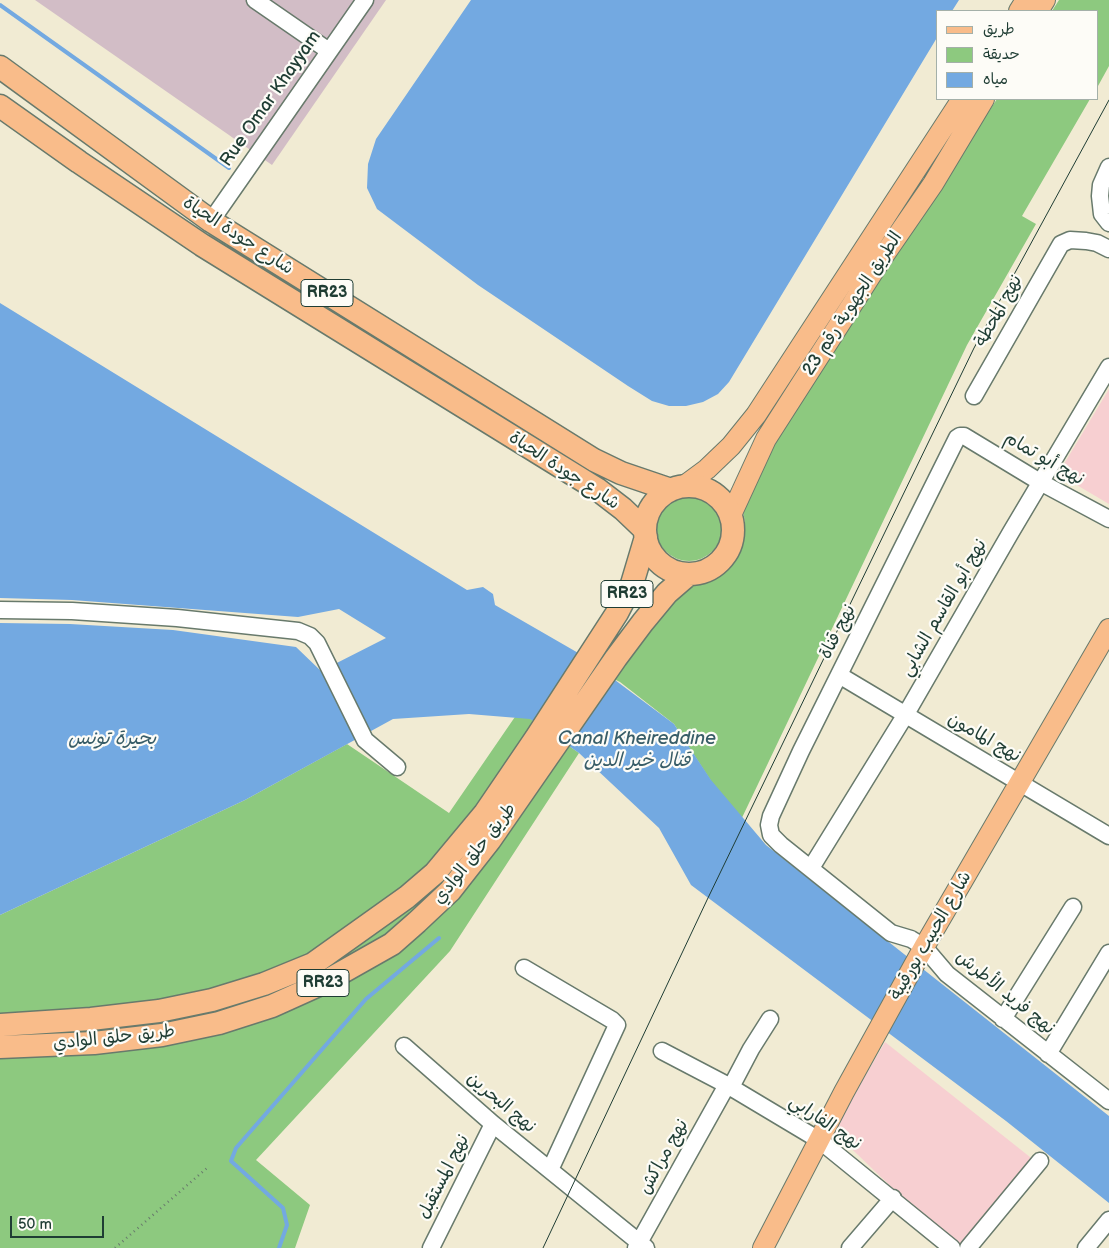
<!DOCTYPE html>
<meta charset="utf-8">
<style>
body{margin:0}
#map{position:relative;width:1109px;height:1248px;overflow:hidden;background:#f1ebd3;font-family:"Balsamiq Sans","Playpen Sans Arabic",sans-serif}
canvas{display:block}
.legend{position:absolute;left:936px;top:10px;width:162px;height:90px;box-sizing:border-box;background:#fdfcf7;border:1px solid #a4b0a9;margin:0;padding:6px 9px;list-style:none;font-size:15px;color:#1f3d34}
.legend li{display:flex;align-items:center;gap:10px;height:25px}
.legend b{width:25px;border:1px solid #a4b0a9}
.scale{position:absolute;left:10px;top:1216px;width:94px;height:22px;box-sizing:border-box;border:2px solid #1f3d34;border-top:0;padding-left:6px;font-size:15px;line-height:18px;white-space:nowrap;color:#1f3d34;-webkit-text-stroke:4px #fdfcf7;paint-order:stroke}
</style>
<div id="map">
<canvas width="1109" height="1248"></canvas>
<ul class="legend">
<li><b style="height:6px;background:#f9bc8a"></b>طريق</li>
<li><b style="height:14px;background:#8dc97f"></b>حديقة</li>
<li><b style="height:14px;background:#73a9e1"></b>مياه</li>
</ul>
<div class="scale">50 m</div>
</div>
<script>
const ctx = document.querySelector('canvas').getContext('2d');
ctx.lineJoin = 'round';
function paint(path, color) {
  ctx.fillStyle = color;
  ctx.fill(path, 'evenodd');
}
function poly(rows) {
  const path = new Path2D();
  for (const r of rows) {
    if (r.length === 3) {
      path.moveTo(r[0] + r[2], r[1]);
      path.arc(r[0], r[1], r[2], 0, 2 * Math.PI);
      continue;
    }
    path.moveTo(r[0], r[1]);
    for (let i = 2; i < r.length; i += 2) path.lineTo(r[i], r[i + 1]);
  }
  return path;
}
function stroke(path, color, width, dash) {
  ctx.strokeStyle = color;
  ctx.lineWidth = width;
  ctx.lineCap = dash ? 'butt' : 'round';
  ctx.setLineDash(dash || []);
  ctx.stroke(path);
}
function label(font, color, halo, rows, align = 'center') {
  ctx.font = font + ' "Balsamiq Sans","Playpen Sans Arabic",sans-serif';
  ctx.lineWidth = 4.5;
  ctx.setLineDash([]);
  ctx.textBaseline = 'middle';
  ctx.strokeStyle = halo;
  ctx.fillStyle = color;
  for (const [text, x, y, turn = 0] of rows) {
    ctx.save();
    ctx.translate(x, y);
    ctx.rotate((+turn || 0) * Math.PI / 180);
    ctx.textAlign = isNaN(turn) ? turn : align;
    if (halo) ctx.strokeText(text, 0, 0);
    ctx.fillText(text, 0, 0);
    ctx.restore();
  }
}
paint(poly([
 [1109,389,1109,504,1058,474],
 [885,1042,1035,1161,966,1248,955,1248,833,1131]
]), '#f7cfd1');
paint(poly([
 [35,0,386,0,272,165]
]), '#d2bdc6');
paint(poly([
 [1059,0,1109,0,1109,66,1098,86,1098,11,1052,11],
 [997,99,1090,99,1022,216,1036,224,967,345,739,824,674,724,620,682,610,677,692,581,706,578,723,569,734,554,743,535,745,522,742,505,789,415],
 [689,528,33],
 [519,711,579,753,450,951,256,1160,310,1205,295,1248,0,1248,0,915,245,800,347,744,449,813]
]), '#8dc97f');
paint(poly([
 [471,0,959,0,952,11,938,11,938,36,729,382,718,394,703,402,686,406,669,406,652,401,628,386,478,285,377,209,367,188,368,164,376,139],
 [0,303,467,590,483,587,493,594,495,605,580,654,674,724,711,780,766,845,1109,1116,1109,1203,1006,1121,691,885,659,828,579,753,530,719,469,714,393,719,245,800,0,915,0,623,70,624,173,630,296,647,321,671,386,638,339,609,298,617,72,600,0,598]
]), '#73a9e1');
stroke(poly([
 [0,5,229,168],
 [279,1248,287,1225,283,1208,231,1161,236,1148,366,999,439,938]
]), '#73a9e1', 4);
const minor = poly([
 [255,0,329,51],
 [1109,167,1101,185,1100,196,1102,214,1109,223],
 [211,221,365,0],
 [974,396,1061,244,1070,240,1086,241,1097,243,1109,249],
 [1109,519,1040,482,964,436,960,436,957,438,801,751,771,816,769,825,771,835,781,845,891,933,911,939,924,947,947,974,1109,1101],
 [0,610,72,611,177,618,298,631,310,636,317,643,365,740,397,767],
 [839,675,1109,836],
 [811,868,906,714,1011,532,1109,367],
 [524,968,612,1020,617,1025,550,1170],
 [1003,1019,1073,907],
 [404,1046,493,1124,646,1248],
 [662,1051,727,1085,819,1140,952,1248],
 [1048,1054,1109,953],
 [731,1087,751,1049,770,1019],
 [431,1248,493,1124],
 [636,1248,727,1085],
 [850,1248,893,1198],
 [968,1248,1040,1161],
 [1086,1248,1109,1220]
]);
const major = poly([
 [1019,11,1026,0],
 [1038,11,1045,0],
 [684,486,707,469,731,446,756,415,962,99],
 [731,515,766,439,880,261,933,184,984,99],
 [763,1248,844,1092,924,947,1109,629]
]);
const highway = poly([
 [0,67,211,221,594,460,621,473,671,490],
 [0,106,79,162,202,245,597,489,623,509,645,530],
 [689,530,44],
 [0,1025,91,1019,159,1011,212,1000,264,984,313,964,407,897,435,873,485,813,536,738,617,613,632,584,646,537],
 [0,1047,94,1043,162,1035,219,1023,272,1006,323,983,392,944,417,922,450,891,490,840,616,658,643,622,667,593,689,574]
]);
stroke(minor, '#687a6c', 19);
stroke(major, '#687a6c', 22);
stroke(highway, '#687a6c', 25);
stroke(poly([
 [115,1248,207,1168]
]), '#687a6c', 2.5, [1, 4]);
stroke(minor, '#fff', 16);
stroke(major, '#f9bc8a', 20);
stroke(highway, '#f9bc8a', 22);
stroke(poly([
 [543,1248,707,900,974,348,1109,100]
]), '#1f3d34', 1);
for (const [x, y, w] of [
 [327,293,52],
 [627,594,52],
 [323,983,52]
]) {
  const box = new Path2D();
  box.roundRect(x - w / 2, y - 13.5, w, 27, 4);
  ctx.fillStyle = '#fdfcf7';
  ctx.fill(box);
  stroke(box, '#1f3d34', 1);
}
label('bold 16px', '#1f3d34', null, [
 ["RR23",327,293],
 ["RR23",627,594],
 ["RR23",323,983]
]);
label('18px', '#1f3d34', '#fdfcf7', [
 ["Rue Omar Khayyam",271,99,-55],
 ["شارع جودة الحياة",238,236,33],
 ["الطريق الجهوية رقم 23",853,304,-57],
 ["نهج المحطة",999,311,-61],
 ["نهج أبو تمام",1044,459,30],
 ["شارع جودة الحياة",564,471,33],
 ["نهج أبو القاسم الشابي",944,608,-60],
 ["نهج قناة",838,632,-63],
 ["نهج المامون",984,738,30],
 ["طريق حلق الوادي",475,854,-52],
 ["شارع الحبيب بورقيبة",931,936,-60],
 ["نهج فريد الأطرش",1005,993,39],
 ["طريق حلق الوادي",114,1038,-6],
 ["نهج البحرين",501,1103,40],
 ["نهج الفارابي",825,1123,34],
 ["نهج مراكش",664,1157,-61],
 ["نهج المستقبل",444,1177,-63]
]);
label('italic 19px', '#385d68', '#fdfcf7', [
 ["بحيرة تونس",112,739],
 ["Canal Kheireddine",637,739],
 ["قنال خير الدين",637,761]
]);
</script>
